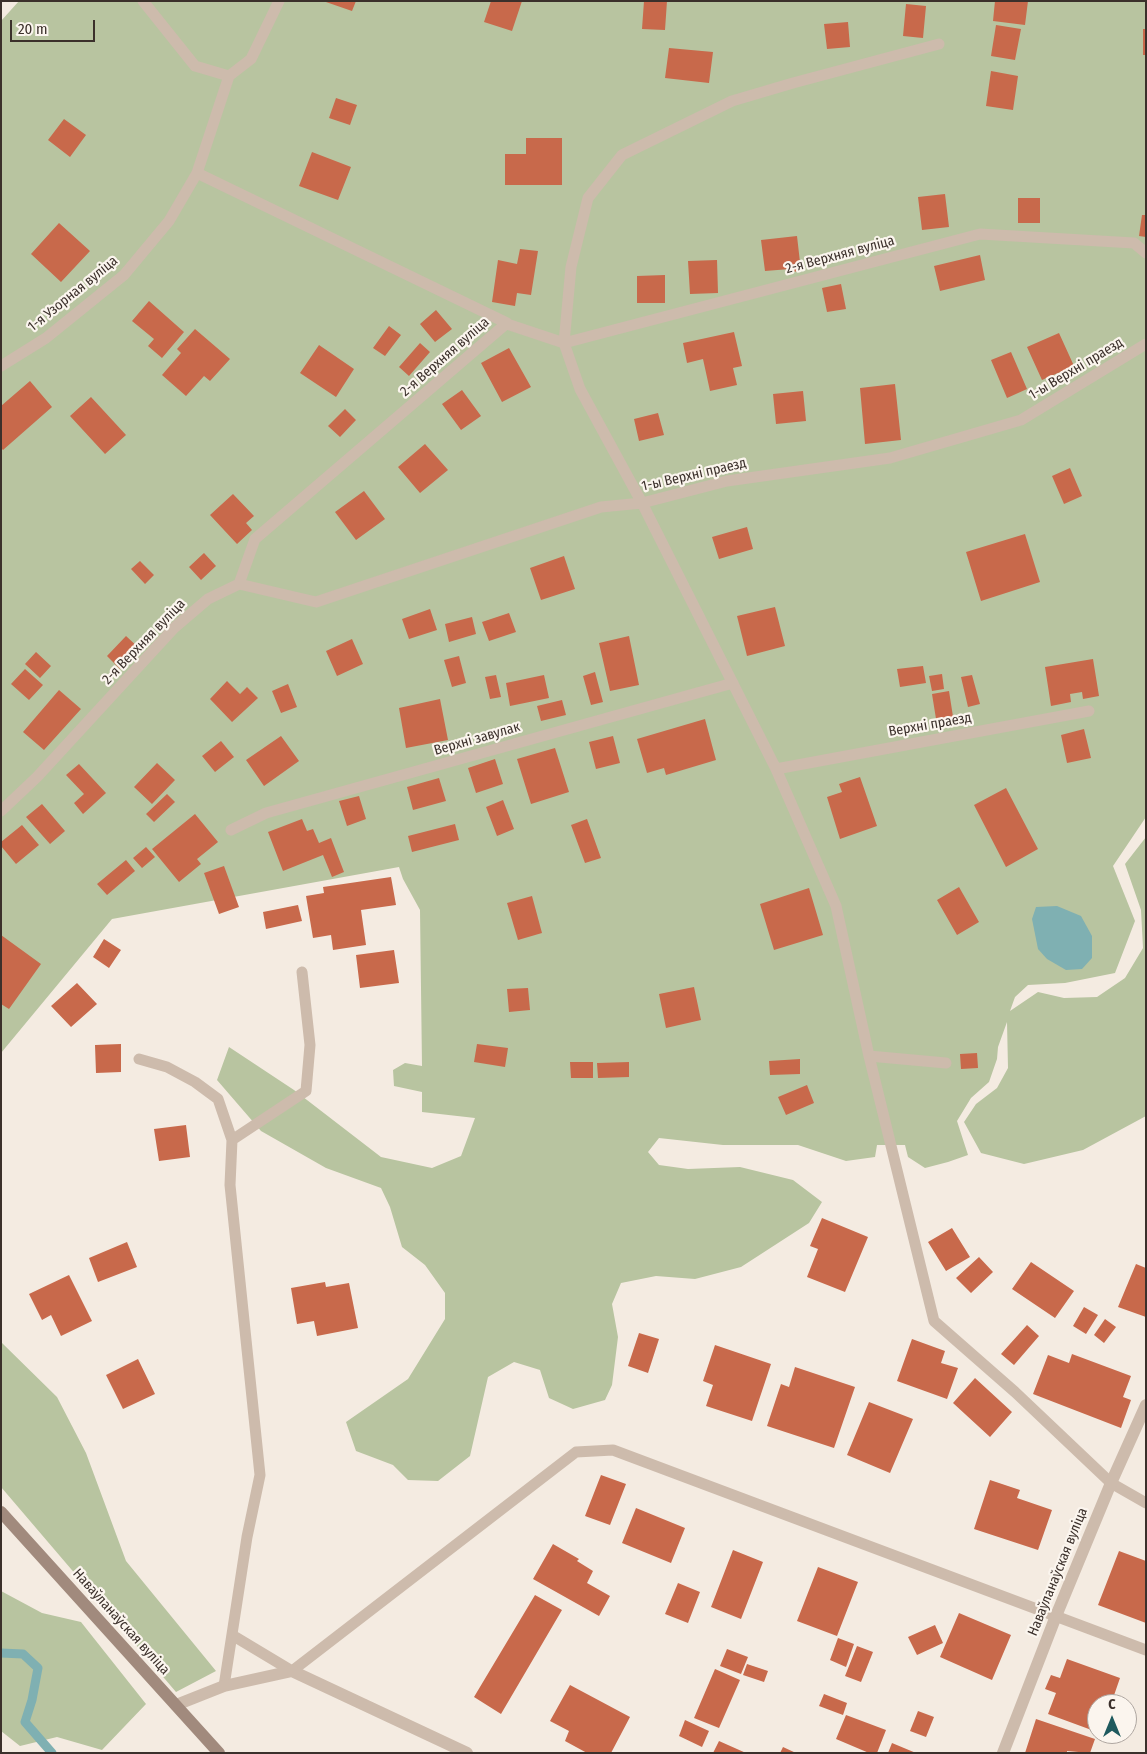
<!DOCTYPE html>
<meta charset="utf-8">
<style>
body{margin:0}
#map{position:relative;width:1147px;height:1754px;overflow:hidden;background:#f4ebe1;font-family:"Fira Sans Condensed",sans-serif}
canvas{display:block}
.frame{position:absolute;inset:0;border:2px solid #3b302b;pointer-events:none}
.north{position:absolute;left:1087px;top:1694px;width:50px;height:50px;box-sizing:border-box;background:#fbf5ee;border:1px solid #aea6a0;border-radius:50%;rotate:0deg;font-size:14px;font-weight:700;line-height:20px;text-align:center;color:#3b302b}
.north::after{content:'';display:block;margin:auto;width:18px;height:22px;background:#1f5a5e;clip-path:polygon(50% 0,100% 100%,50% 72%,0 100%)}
.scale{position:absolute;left:10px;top:20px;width:85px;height:22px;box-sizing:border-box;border:2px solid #3b302b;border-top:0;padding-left:6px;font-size:15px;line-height:18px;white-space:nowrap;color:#3b302b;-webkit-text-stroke:4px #fbf5ee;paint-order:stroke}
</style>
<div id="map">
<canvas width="1147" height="1754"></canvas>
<div class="frame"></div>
<div class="north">С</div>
<div class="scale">20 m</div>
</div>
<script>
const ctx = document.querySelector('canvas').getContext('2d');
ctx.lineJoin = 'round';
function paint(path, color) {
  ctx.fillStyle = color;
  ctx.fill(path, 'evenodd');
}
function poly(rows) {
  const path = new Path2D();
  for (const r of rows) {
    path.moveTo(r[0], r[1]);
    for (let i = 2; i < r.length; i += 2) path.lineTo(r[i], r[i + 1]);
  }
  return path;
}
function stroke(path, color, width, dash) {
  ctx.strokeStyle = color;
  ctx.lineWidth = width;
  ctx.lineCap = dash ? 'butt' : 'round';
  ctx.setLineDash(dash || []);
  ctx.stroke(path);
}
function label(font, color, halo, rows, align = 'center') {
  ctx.font = font + ' "Fira Sans Condensed",sans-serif';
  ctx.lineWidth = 4.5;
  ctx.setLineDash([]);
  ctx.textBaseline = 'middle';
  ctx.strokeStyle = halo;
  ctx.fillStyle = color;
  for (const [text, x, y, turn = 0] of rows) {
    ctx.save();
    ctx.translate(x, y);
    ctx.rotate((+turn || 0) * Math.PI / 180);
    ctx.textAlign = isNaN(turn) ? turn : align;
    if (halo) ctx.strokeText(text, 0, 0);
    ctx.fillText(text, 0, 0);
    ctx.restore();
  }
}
paint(poly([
 [19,1,1146,1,1146,817,1113,866,1135,921,1115,973,1065,983,1028,985,1015,997,1010,1011,1038,992,1064,998,1097,997,1125,978,1143,948,1141,910,1125,864,1146,837,1146,1116,1083,1150,1024,1164,981,1153,964,1122,976,1104,997,1088,1008,1068,1007,1022,998,1047,997,1059,989,1082,971,1098,957,1121,968,1155,948,1162,925,1168,908,1157,905,1145,877,1145,875,1157,846,1161,798,1145,723,1145,659,1138,648,1152,659,1165,688,1169,740,1167,793,1180,822,1202,809,1223,741,1267,695,1279,656,1276,621,1283,612,1304,618,1337,612,1385,605,1400,573,1409,549,1398,540,1370,514,1362,488,1377,470,1456,438,1481,408,1480,393,1465,356,1451,346,1422,408,1379,445,1319,445,1293,425,1265,402,1247,390,1207,381,1188,326,1168,261,1131,217,1080,229,1047,294,1090,381,1157,432,1168,461,1156,475,1118,422,1112,422,1092,394,1086,393,1070,405,1063,422,1066,420,910,403,879,399,867,112,919,1,1053,1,21],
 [1,1342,57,1397,86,1453,126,1561,216,1671,176,1692,1,1487],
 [1,1591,42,1613,81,1622,146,1704,102,1750,57,1737,20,1746,1,1731]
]), '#b8c4a0');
paint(poly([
 [1057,906,1081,916,1092,936,1092,958,1082,969,1066,970,1047,959,1038,949,1032,919,1036,907]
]), '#7fb0b2');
stroke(poly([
 [1,1653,23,1654,38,1668,32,1700,25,1722,52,1753]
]), '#7fb0b2', 9);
paint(poly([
 [323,1,356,1,352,11],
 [491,1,522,1,512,31,484,22],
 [644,1,667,1,665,30,642,29],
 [995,1,1028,1,1025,25,993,21],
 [906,4,926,6,923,38,903,36],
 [848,22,850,47,827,49,824,24],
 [996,25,1021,29,1015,60,991,56],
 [1143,29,1146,29,1146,55,1143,55],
 [669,48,713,52,709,83,665,78],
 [991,71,1018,76,1013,110,986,106],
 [336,98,357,105,350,125,329,118],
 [64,119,86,135,70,157,48,140],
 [526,138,562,138,562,185,505,185,505,154,526,154],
 [312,152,351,167,338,200,299,186],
 [945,194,949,227,922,230,918,197],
 [1018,198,1040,198,1040,223,1018,223],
 [1142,215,1146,215,1146,237,1139,236],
 [59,223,90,251,61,282,31,254],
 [797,236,801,271,791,272,790,269,765,271,761,240],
 [520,249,538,251,531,295,517,293,515,306,492,302,498,260,517,264],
 [980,255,985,280,940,291,934,266],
 [717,260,718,293,690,294,688,261],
 [665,275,665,303,637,303,637,276],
 [841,284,846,309,827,312,822,288],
 [149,301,184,332,162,358,148,346,154,339,132,321],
 [436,310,452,329,435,342,420,324],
 [389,326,401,335,385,356,373,348],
 [195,329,230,359,210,381,204,376,186,396,162,375,181,353,177,349],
 [734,332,742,366,733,368,737,385,710,391,703,359,687,363,683,343],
 [1059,333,1074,366,1042,380,1027,347],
 [420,343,430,352,409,376,399,367],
 [319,345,354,369,336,397,300,373],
 [509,348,531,387,502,402,481,363],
 [1011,352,1027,389,1007,398,991,360],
 [30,381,52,407,3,450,1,448,1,406],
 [895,384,901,440,865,444,860,388],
 [462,390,481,416,461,430,442,404],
 [803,391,806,421,776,424,773,394],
 [91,397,126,435,105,454,70,416],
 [345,409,356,420,340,437,328,426],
 [658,413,664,435,639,441,634,419],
 [425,444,448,470,420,493,398,467],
 [1070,468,1082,496,1064,504,1052,476],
 [364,491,385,519,356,540,335,512],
 [233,494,254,516,246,523,252,530,237,544,210,515],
 [747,527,753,549,719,559,712,537],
 [1025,534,1040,582,981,601,966,552],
 [204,553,216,566,201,580,189,567],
 [564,556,575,589,541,600,530,568],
 [140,561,154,575,145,584,131,569],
 [775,607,785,646,747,656,737,616],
 [430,609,437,630,409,639,402,619],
 [509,613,516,632,489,641,482,622],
 [472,617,476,634,449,642,445,624],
 [126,636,139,648,120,669,107,656],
 [629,636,639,685,610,691,599,643],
 [352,639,363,664,337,676,326,651],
 [36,652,51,666,40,678,25,664],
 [459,656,466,683,452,687,444,660],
 [1093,659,1099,696,1083,699,1082,692,1070,694,1071,702,1051,706,1045,667],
 [923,666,926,683,900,687,897,669],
 [25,669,43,685,29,700,11,684],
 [595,672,603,702,591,705,583,676],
 [942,674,944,689,932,691,929,676],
 [496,675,501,697,490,699,485,677],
 [544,675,549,698,510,706,506,683],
 [972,675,980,704,968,707,961,677],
 [227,681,240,694,247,687,258,698,232,722,210,699],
 [288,684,297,707,281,713,272,691],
 [59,690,81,709,44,750,23,732],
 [949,691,954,723,937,725,932,694],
 [440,699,448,740,406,748,399,708],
 [562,700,566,715,541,721,537,706],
 [705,719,716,760,666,775,664,768,647,773,637,739],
 [1084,729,1091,758,1067,763,1061,735],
 [281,736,299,761,264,786,246,760],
 [613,736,620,763,596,769,589,742],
 [221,741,234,757,215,772,202,756],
 [555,748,569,792,531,804,517,759],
 [495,759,503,784,476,793,468,768],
 [157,763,175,780,152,804,134,787],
 [79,764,106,793,83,814,74,803,84,794,66,775],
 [860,777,877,826,840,839,827,797,842,792,839,784],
 [439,778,446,801,413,810,407,787],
 [1006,788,1038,849,1006,867,974,805],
 [167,794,175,802,154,822,146,814],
 [359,796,366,819,347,826,339,801],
 [503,800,514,829,497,836,486,807],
 [42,804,65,831,50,844,26,817],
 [195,814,218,842,197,859,201,864,179,882,152,849],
 [302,819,307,831,313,829,319,843,331,838,344,872,332,877,323,855,283,871,268,832],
 [587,819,601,858,585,863,571,825],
 [455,824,459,840,412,852,408,836],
 [22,825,39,845,16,864,1,846,1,842],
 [146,847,155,857,142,868,133,858],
 [126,860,135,871,107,895,97,884],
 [224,866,239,907,219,914,204,873],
 [391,877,396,905,361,910,366,945,333,950,331,935,313,938,306,896,324,893,323,887],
 [959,887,979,922,957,935,937,900],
 [809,888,823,935,774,950,760,904],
 [532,896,542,933,518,940,507,903],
 [298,905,302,921,266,929,263,912],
 [1,935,41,964,9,1009,1,1004],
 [104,939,121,950,109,968,93,957],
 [394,950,399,983,360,988,356,955],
 [77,983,97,1004,71,1027,51,1006],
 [694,987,701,1020,666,1028,659,994],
 [528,988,530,1010,509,1012,507,989],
 [121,1044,121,1072,96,1073,95,1045],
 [477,1044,508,1048,505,1067,474,1062],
 [977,1053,978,1068,961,1069,960,1054],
 [800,1059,800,1074,770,1075,769,1061],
 [570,1062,593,1062,593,1078,571,1078],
 [629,1062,629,1077,598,1078,597,1063],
 [807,1085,814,1103,786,1115,778,1097],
 [186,1125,190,1157,159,1161,154,1129],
 [822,1218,868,1237,845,1292,807,1277,818,1249,810,1246],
 [952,1228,970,1257,946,1271,928,1242],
 [127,1242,137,1267,98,1282,89,1258],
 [979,1257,993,1272,971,1293,956,1278],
 [1031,1262,1074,1291,1055,1318,1012,1289],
 [1136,1264,1146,1268,1146,1317,1118,1307],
 [69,1275,92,1321,61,1336,51,1315,42,1320,29,1294],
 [325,1282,326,1287,349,1283,358,1328,317,1336,314,1321,297,1324,291,1288],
 [1084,1307,1098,1315,1086,1334,1073,1326],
 [1105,1319,1116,1327,1104,1343,1094,1335],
 [1027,1325,1039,1336,1014,1365,1001,1354],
 [639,1333,659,1339,648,1373,628,1366],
 [912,1339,945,1351,941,1363,958,1368,947,1399,897,1381],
 [715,1345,771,1364,752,1421,706,1406,713,1385,703,1381],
 [1072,1354,1131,1376,1123,1397,1131,1400,1121,1428,1033,1394,1048,1355,1069,1363],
 [138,1359,155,1394,123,1409,106,1375],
 [795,1367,855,1387,834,1448,767,1426,781,1384,789,1387],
 [975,1378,1012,1412,990,1437,953,1403],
 [869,1402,913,1419,890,1473,847,1455],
 [601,1475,626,1484,610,1525,585,1516],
 [990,1480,1020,1490,1017,1498,1052,1510,1038,1550,974,1529],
 [636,1508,685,1528,671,1563,622,1543],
 [553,1544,579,1559,577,1561,593,1571,587,1583,610,1596,599,1616,533,1579],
 [733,1550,763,1562,741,1619,711,1607],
 [1119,1551,1146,1561,1146,1623,1098,1605],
 [818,1567,858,1582,837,1636,797,1621],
 [678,1583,700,1592,688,1623,665,1614],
 [535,1595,562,1610,501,1714,474,1697],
 [959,1613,1011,1635,992,1680,940,1657],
 [935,1625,943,1643,917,1655,908,1637],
 [838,1638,854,1644,846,1667,830,1660],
 [857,1646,873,1652,861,1682,845,1676],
 [727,1649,748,1657,741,1674,720,1666],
 [1067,1659,1120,1678,1111,1704,1097,1704,1097,1732,1048,1714,1056,1693,1045,1689,1051,1675,1060,1678],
 [747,1664,768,1671,764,1682,743,1675],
 [715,1669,740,1680,719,1728,694,1718],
 [570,1685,630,1717,611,1753,587,1753,565,1741,569,1731,550,1721],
 [824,1694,847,1703,843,1715,819,1706],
 [918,1711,934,1717,926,1737,910,1731],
 [846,1715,886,1730,877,1753,869,1753,836,1739],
 [1036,1719,1095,1739,1090,1753,1067,1751,1067,1753,1025,1753],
 [685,1720,709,1731,702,1747,679,1736],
 [719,1741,746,1753,713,1753],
 [892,1743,916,1753,888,1753],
 [783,1747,796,1753,780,1753]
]), '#c8694b');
stroke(poly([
 [143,1,195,66,229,76],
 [939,44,793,83,732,101,622,155,588,198,571,267,564,343,580,389,642,503,776,769,836,906,869,1056,934,1321,1015,1392,1111,1483,1146,1503],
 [197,173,507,323],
 [1,366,46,338,124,275,169,221,197,173,229,76,251,59,279,1],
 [239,584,316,602,601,507,642,503,727,481,890,458,1021,420,1146,344],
 [776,769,1089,711],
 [1,811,37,777,174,628,208,599,239,584,255,539,507,323,507,324,564,343,980,234,1134,243,1146,253],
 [231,830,266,813,733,683],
 [869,1056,946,1063],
 [139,1059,167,1067,195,1082,218,1099,232,1140,230,1185,260,1475,247,1537,224,1686],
 [232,1140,306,1091,310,1045,302,972],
 [232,1635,292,1671,576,1452,613,1450,1146,1650]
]), '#cdbbac', 11);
stroke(poly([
 [176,1705,224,1686,292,1671,467,1753],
 [1003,1753,1056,1616,1111,1483,1146,1405]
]), '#cdbbac', 12);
stroke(poly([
 [1,1512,219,1753]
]), '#a18a7d', 12);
label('14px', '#3b302b', '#fbf5ee', [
 ["2-я Верхняя вуліца",840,255,-15],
 ["1-я Узорная вуліца",73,294,-39],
 ["2-я Верхняя вуліца",445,357,-41],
 ["1-ы Верхні праезд",1076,369,-31],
 ["1-ы Верхні праезд",694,475,-13],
 ["2-я Верхняя вуліца",144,642,-46],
 ["Верхні праезд",930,725,-10],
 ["Верхні завулак",477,739,-16],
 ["Наваўланаўская вуліца",1058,1572,-68],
 ["Наваўланаўская вуліца",121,1622,48]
]);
</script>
